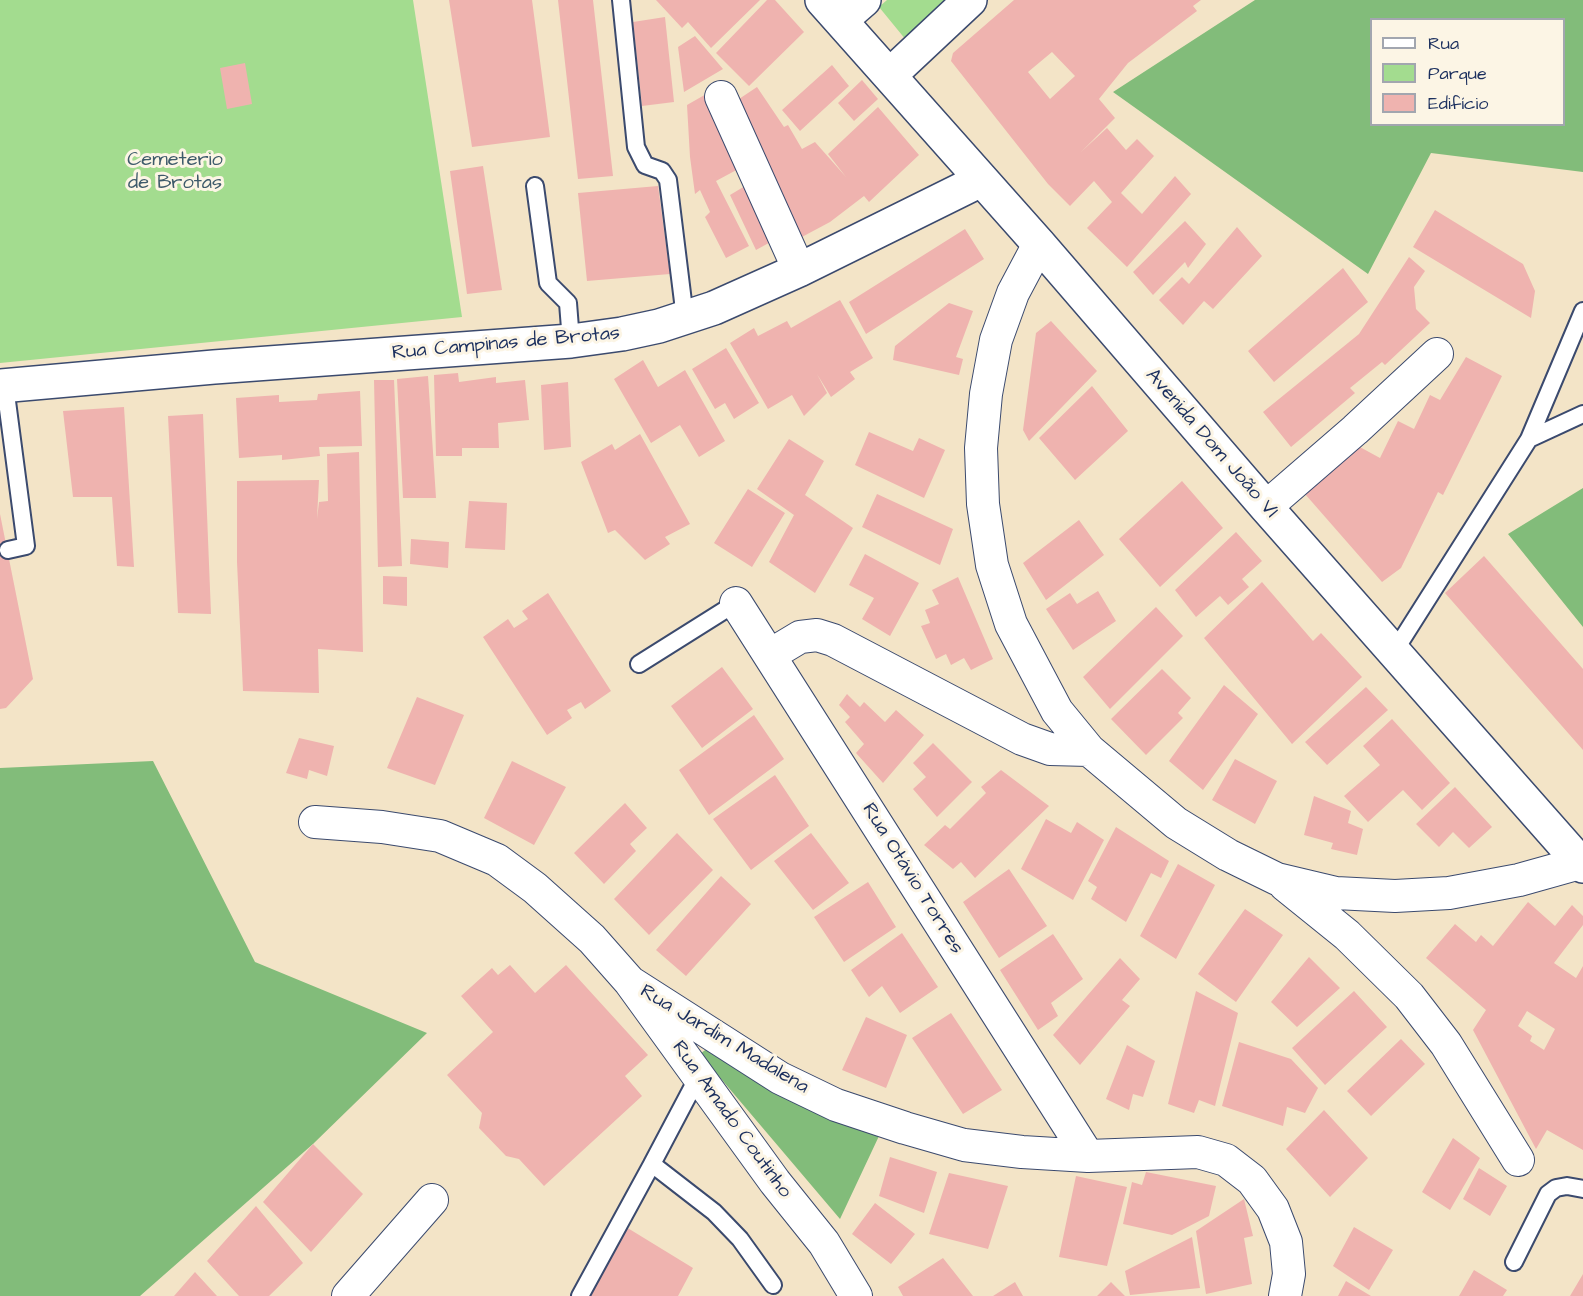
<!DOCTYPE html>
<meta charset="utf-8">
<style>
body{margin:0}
#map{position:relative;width:1583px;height:1296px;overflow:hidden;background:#f3e4c7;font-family:"Architects Daughter",sans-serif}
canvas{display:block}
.legend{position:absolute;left:1370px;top:18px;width:195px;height:108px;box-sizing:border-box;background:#fcf5e5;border:2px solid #a2a6af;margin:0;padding:8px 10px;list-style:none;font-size:18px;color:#1b2f5e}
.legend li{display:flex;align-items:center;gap:12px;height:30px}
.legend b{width:30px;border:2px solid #a2a6af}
</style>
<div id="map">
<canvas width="1583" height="1296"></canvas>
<ul class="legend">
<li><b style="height:8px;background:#fff"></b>Rua</li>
<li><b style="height:16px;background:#a3dc8f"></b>Parque</li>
<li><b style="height:16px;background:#efb3af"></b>Edifício</li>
</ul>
</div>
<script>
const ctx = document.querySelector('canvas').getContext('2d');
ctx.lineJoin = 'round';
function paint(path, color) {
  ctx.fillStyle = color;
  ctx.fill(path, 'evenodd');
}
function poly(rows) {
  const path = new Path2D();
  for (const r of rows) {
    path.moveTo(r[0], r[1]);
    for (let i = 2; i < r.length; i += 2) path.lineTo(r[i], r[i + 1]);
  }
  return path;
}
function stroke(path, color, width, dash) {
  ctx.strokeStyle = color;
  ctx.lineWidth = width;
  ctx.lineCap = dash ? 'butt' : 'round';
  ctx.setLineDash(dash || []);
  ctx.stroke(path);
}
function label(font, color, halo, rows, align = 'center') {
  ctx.font = font + ' "Architects Daughter",sans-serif';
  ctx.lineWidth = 6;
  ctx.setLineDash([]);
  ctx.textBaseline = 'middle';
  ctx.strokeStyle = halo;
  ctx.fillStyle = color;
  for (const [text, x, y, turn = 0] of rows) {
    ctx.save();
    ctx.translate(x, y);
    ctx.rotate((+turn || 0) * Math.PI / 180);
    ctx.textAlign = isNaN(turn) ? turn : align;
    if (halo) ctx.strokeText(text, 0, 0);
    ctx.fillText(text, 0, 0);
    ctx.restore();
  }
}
paint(poly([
 [0,0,413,0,462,317,0,363],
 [887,0,946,0,906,40,879,7]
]), '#a3dc8f');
paint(poly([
 [1255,0,1583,0,1583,172,1431,153,1368,274,1113,92],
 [1372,20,1564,20,1564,124,1372,124],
 [1583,488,1583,627,1508,534],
 [153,761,255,962,427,1033,313,1144,140,1296,0,1296,0,768],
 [709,1047,769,1088,879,1136,840,1219,700,1054]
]), '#82bc7a');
paint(poly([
 [449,0,532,0,550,137,472,147],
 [558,0,593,0,613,176,578,179],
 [656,0,760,0,711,48,688,22,682,28],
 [767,0,775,0,804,32,749,86,716,53],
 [1014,0,1201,0,1193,6,1197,11,1128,63,1099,99,1115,118,1081,152,1107,128,1126,150,1137,139,1154,156,1121,193,1142,214,1175,176,1191,194,1127,267,1087,228,1112,202,1094,181,1070,206,1048,184,951,61,953,53],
 [1052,52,1075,76,1050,99,1028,72],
 [665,17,674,102,642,106,633,22],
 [695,36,723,69,684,92,678,47],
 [245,63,252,104,227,109,220,68],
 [832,65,849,86,800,131,782,110],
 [862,80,878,99,854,121,838,103],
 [757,87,784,127,788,125,802,149,815,142,846,177,828,154,878,107,919,155,869,202,864,196,830,222,800,238,733,103],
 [708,93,742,167,716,181,749,246,726,258,705,217,710,212,700,190,695,194,690,157,687,105],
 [483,166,502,290,467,294,450,171],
 [750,183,776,239,756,250,730,195],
 [658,186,670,274,587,281,578,193],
 [1435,210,1523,264,1535,291,1531,318,1413,247],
 [1185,221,1206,244,1188,268,1185,262,1153,295,1133,272],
 [1237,227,1262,256,1213,309,1204,301,1183,325,1159,300,1182,277,1189,284],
 [965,229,984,259,866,334,849,302],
 [1409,257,1425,271,1414,287,1416,309,1430,323,1385,365,1382,362,1350,388,1355,393,1291,447,1263,412,1359,334],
 [1343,268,1368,302,1274,382,1248,351],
 [840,300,873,358,850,372,855,379,831,397,817,374,827,393,804,416,792,395,768,409,730,343,754,328,758,336,787,321,791,328],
 [949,303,973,311,956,357,963,359,959,375,893,360,895,346],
 [1051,321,1097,371,1029,441,1023,430,1036,333],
 [726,348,759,403,734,419,725,403,715,409,692,369],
 [1466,357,1502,376,1443,495,1438,492,1401,568,1382,582,1305,494,1358,446,1380,458,1398,421,1414,429,1430,395,1440,400],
 [643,360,658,387,685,370,725,441,699,457,680,425,651,443,614,379],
 [458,373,459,382,496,377,496,383,525,380,529,420,498,423,499,448,462,448,462,456,436,456,434,375],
 [428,376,436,498,403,498,397,379],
 [374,380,394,380,402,566,378,567],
 [568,382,571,447,544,450,541,385],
 [1092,386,1128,431,1075,480,1039,438],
 [360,391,362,446,319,447,320,456,282,460,282,455,239,458,236,398,279,395,279,402,317,400,318,394],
 [124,407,134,567,117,566,112,497,73,497,63,411],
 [203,414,211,614,178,613,168,416],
 [869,432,913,451,919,438,945,450,924,498,855,465],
 [640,434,690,524,665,537,670,544,645,560,615,530,608,533,581,462,612,444,615,450],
 [789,439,824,461,805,495,853,528,815,593,769,562,794,515,757,489],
 [359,452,363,652,318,649,319,693,243,691,237,562,237,481,319,480,317,519,319,502,328,501,327,454],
 [1182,481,1223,528,1160,587,1119,539],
 [748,489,785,513,752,567,714,543],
 [877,494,953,529,940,565,862,527],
 [469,501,507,503,505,550,465,548],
 [0,514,33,679,6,708,0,709],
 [1079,520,1104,555,1046,600,1023,563],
 [1236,532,1262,561,1242,579,1249,587,1228,605,1220,596,1196,617,1175,590],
 [411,539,449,542,448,568,410,564],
 [865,554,919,583,890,636,862,619,874,598,849,585],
 [1484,556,1583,669,1583,750,1445,593],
 [383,576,407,577,407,606,383,604],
 [958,577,993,659,971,670,964,658,951,665,946,654,936,659,921,626,930,623,925,610,939,604,932,590],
 [1262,582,1313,641,1321,633,1362,677,1292,744,1204,638],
 [1098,591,1116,621,1073,650,1046,609,1070,593,1077,604],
 [548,593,611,691,585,709,581,702,567,710,572,718,547,735,483,637,508,619,514,628,528,619,522,611],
 [1156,607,1183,636,1110,709,1083,677],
 [722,667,753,709,702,748,671,706],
 [1162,669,1191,698,1178,713,1183,718,1146,755,1111,719],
 [1224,685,1258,714,1203,790,1169,761],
 [1366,687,1388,710,1327,765,1305,742],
 [847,694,860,707,864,702,885,722,896,710,924,735,883,783,856,753,864,744,845,722,850,717,839,705],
 [417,697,464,715,435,785,387,768],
 [754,715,784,759,709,815,679,770],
 [1392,719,1450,783,1422,810,1403,790,1368,822,1344,796,1380,765,1363,746],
 [299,738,334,746,327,776,309,770,307,779,286,773],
 [933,743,972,782,937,817,913,789,926,777,913,763],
 [1235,759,1277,781,1255,824,1212,800],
 [512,761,566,787,534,845,484,818],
 [1001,770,1049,806,975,878,961,862,953,869,924,845,945,825,950,829,986,793,981,787],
 [775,775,809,826,751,870,713,819],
 [1455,787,1492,827,1469,848,1453,832,1439,847,1416,824],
 [1314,796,1351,811,1348,823,1363,829,1357,855,1331,849,1333,843,1304,835],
 [625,803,647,828,630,844,636,851,604,884,574,853],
 [1046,819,1071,833,1077,822,1104,840,1073,900,1021,869],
 [1116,827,1169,861,1161,878,1151,873,1126,922,1091,899,1097,887,1088,881],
 [677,833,713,870,649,935,614,899],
 [811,833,849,883,813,910,774,861],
 [1178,864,1215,885,1176,959,1140,936],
 [1009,869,1047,926,999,958,963,902],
 [721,876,751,904,686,976,656,950],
 [868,882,896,927,844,962,814,917],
 [1528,902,1555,926,1572,905,1583,916,1583,925,1554,963,1576,978,1583,966,1583,1150,1547,1130,1536,1149,1473,1030,1486,1010,1426,958,1455,924,1476,942,1481,935,1493,946],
 [1527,1011,1555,1029,1544,1050,1530,1041,1532,1036,1518,1026],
 [1245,909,1283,935,1236,1002,1198,974],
 [902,933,938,987,900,1013,882,986,869,997,851,970],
 [1053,934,1083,979,1051,1003,1058,1016,1038,1030,1000,970],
 [1309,957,1340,988,1297,1027,1271,1002],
 [1120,958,1140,979,1122,1000,1130,1006,1080,1065,1053,1035],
 [510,965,535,993,566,965,648,1055,625,1076,642,1096,544,1186,519,1159,506,1156,479,1128,482,1113,447,1075,493,1032,461,996,492,968,498,975],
 [1196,991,1238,1013,1215,1106,1199,1100,1194,1113,1168,1104],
 [1354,991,1387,1027,1325,1085,1292,1048],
 [951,1013,1002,1090,963,1114,912,1038],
 [866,1017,907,1035,886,1088,842,1070],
 [1401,1039,1425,1064,1371,1116,1347,1091],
 [1239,1042,1291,1059,1318,1088,1305,1113,1287,1107,1283,1126,1222,1106],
 [1127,1045,1155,1061,1143,1097,1133,1094,1129,1110,1106,1099],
 [1324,1110,1368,1158,1330,1197,1286,1149],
 [1453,1138,1480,1158,1450,1210,1422,1192],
 [313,1144,363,1194,311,1252,263,1202],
 [890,1157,937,1172,924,1213,879,1196],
 [1479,1168,1507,1186,1490,1216,1463,1199],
 [1146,1172,1216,1186,1209,1216,1172,1235,1123,1224,1132,1182,1142,1185],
 [949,1173,1008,1186,988,1249,929,1234],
 [1076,1176,1127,1187,1107,1266,1059,1257],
 [1244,1199,1253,1236,1244,1238,1252,1284,1206,1294,1196,1231],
 [875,1203,915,1234,891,1264,852,1234],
 [256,1206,303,1263,269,1296,239,1296,207,1261],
 [626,1227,693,1268,678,1296,589,1296],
 [1354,1227,1393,1250,1369,1290,1333,1266],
 [1192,1237,1200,1288,1130,1295,1125,1271],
 [943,1258,973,1296,903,1296,898,1287],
 [1474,1270,1507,1290,1503,1296,1459,1296],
 [195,1272,217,1296,174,1296],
 [1583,1274,1583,1296,1570,1296],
 [1346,1281,1371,1296,1338,1296],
 [1015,1282,1023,1296,993,1296],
 [1111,1282,1125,1296,1097,1296]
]), '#efb3af');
const service = poly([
 [621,0,636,147,645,165,662,171,668,180,685,318],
 [535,186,548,283,568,303,571,341],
 [5,386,26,546,8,550],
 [1529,439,1583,414],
 [1394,652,1529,439,1583,311],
 [639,664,736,603],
 [652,1164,699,1075],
 [1514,1262,1548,1194,1556,1188,1567,1186,1583,1189],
 [580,1296,652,1164,714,1212,740,1239,773,1285]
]);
const minor = poly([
 [721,97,799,270],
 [1039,244,1013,293,996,340,986,394,981,448,983,504,992,565,1011,624,1057,711,1089,750,1176,823,1228,855,1277,879,1336,893,1395,896,1449,893,1519,880,1580,863],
 [1266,507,1355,430,1437,354],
 [736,603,1088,1156],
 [770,655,800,637,817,635,833,640,1022,739,1050,749,1089,750],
 [315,822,382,827,440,836,497,860,535,888,592,939,630,982,775,1182,824,1243,856,1296],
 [1285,885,1347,935,1409,996,1446,1044,1518,1160],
 [630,982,780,1078,836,1105,905,1128,964,1145,1022,1152,1088,1156,1198,1152,1226,1160,1252,1180,1273,1209,1286,1242,1289,1274,1285,1296],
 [348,1296,432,1200]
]);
const tertiary = poly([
 [841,20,864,0],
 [890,75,970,0]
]);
const secondary = poly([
 [822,0,1039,244,1266,507,1583,866],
 [0,386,214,367,571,341,622,334,659,326,714,308,799,270,981,180]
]);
stroke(service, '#3b4a6e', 20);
stroke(minor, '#3b4a6e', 34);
stroke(tertiary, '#3b4a6e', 36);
stroke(secondary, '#3b4a6e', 36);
stroke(service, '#fff', 16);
stroke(minor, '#fff', 32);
stroke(tertiary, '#fff', 33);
stroke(secondary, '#fff', 33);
label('20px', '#3d5a6a', '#fcf5e5', [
 ["Cemeterio",175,161],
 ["de Brotas",175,184]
]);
label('20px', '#1b2f5e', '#fcf5e5', [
 ["Rua Campinas de Brotas",506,344,-5],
 ["Avenida Dom João VI",1211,444,49],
 ["Rua Otávio Torres",912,879,58],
 ["Rua Jardim Madalena",724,1040,31],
 ["Rua Amado Coutinho",731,1120,54]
]);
</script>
